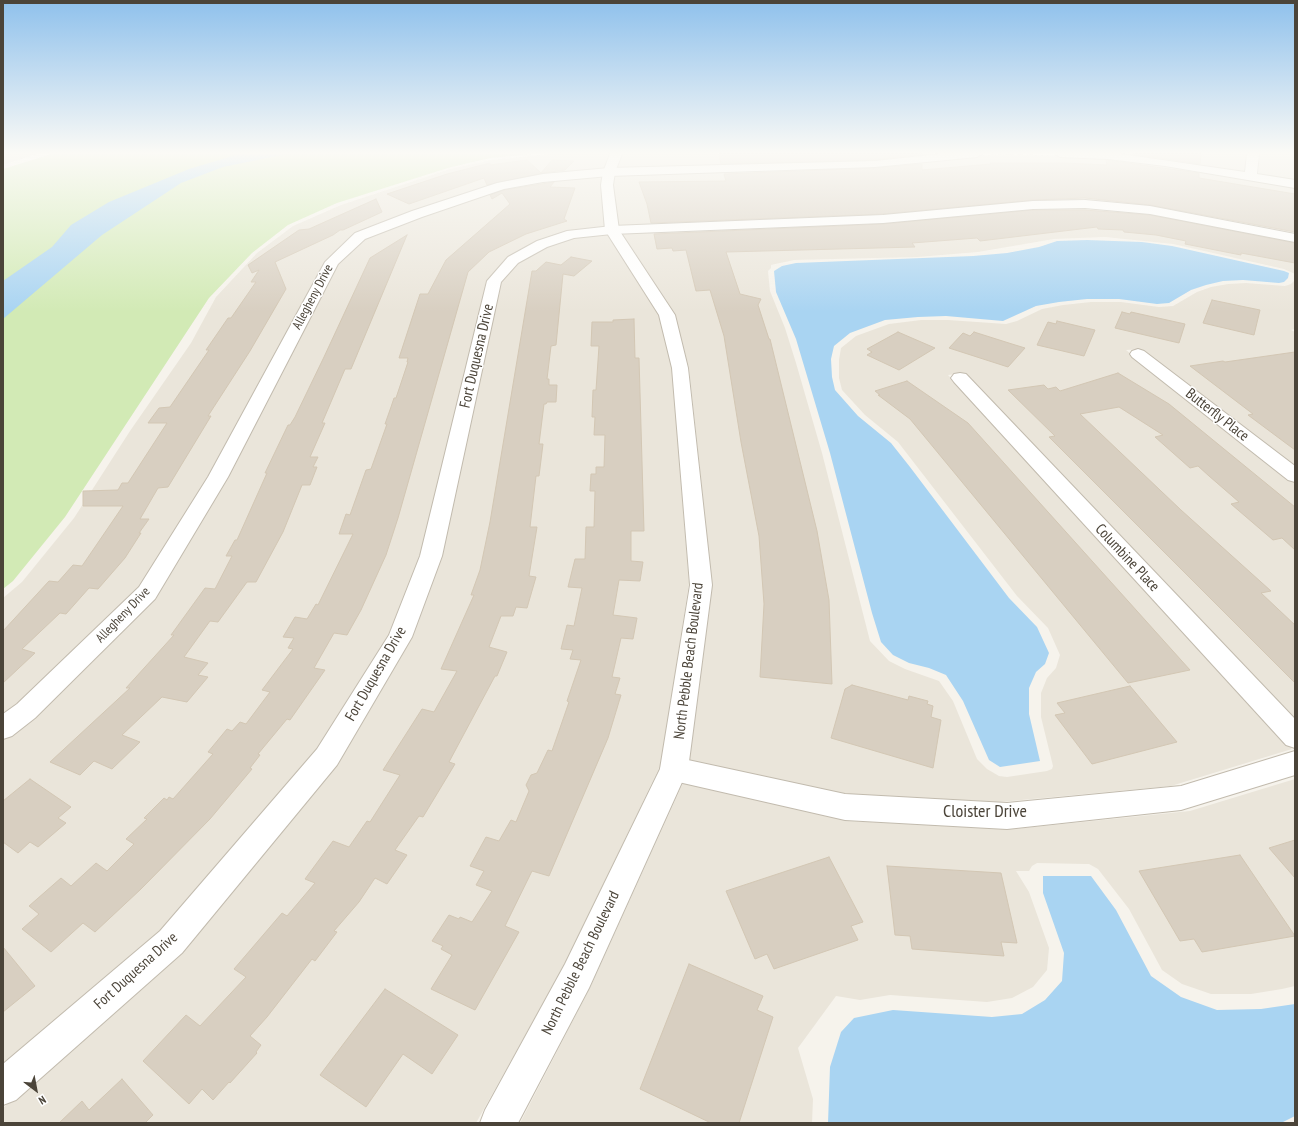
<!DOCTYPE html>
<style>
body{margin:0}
#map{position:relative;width:1298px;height:1126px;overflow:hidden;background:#f6f3ec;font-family:"PT Sans Narrow",sans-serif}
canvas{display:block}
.frame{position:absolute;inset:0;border:4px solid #4b4439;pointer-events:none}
.north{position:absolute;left:16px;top:1070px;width:40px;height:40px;-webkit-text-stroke:3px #fff;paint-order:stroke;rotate:148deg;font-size:11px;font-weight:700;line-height:16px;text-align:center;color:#4b4439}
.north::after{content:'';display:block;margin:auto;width:14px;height:18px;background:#4b4439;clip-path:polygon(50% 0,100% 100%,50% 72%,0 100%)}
</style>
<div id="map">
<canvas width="1298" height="1126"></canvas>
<div class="frame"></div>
<div class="north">N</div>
</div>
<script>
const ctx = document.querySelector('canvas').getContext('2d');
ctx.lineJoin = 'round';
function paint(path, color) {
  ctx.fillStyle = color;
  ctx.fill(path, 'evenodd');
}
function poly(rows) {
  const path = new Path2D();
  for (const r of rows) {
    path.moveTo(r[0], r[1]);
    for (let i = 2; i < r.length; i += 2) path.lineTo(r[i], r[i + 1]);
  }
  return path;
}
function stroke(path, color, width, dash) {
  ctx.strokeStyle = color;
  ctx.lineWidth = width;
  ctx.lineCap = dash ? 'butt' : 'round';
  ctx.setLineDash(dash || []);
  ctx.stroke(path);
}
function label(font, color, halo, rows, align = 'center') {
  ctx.font = font + ' "PT Sans Narrow",sans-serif';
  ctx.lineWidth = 3;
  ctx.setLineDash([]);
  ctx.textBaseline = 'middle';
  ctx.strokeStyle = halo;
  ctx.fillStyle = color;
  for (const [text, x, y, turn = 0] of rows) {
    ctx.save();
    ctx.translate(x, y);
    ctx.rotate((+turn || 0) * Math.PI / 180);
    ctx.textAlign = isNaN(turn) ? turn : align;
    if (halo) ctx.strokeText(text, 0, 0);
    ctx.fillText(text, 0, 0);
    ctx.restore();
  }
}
paint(poly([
 [3,154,36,154,3,165],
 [550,154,611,154,604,170,541,176,354,235,325,261,208,476,137,591,18,705,3,716,3,598,22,582,74,518,130,431,191,343,216,297,257,253,293,226,341,205,450,169,492,160],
 [622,154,944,154,872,162,616,170],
 [1009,154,1109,158,1165,165,1295,186,1295,235,1083,201,880,216,618,227,613,186,614,175],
 [1108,154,1247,154,1244,173],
 [1260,154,1295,154,1295,182,1258,176],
 [603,175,601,185,605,228,537,242,507,258,488,279,420,555,389,635,315,752,162,932,3,1067,3,740,34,717,156,597,338,262,365,238,421,216,517,184],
 [1087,206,1150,213,1295,240,1295,274,1284,269,1173,244,1105,237,1054,239,978,252,918,257,794,260,771,265,771,268,768,271,770,291,785,328,796,363,822,453,870,641,889,661,905,669,939,681,953,701,977,759,987,769,999,776,1007,777,1047,771,1052,769,1053,766,1041,717,1041,693,1047,678,1056,668,1060,655,1048,628,1017,596,898,442,865,415,842,390,839,378,839,360,841,348,856,336,889,324,921,320,948,320,1006,324,1017,321,1042,309,1063,305,1091,302,1121,302,1159,307,1173,306,1197,292,1211,287,1228,284,1246,283,1285,286,1291,284,1295,280,1295,329,1291,330,1295,332,1295,468,1140,349,1126,350,1295,483,1295,723,963,373,948,375,1292,749,1171,786,1000,802,844,794,689,760,712,585,689,368,674,314,620,232,886,222,1037,208],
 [607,233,659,315,672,368,689,583,661,764,563,968,476,1123,3,1123,3,1108,180,953,338,761,411,640,441,557,501,281,519,261,547,246,575,236],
 [1295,779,1295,986,1282,989,1251,994,1211,994,1182,984,1162,970,1129,909,1098,869,1089,864,1085,864,1037,863,1032,866,1029,871,1016,871,1029,892,1049,948,1047,970,1033,987,1012,998,987,1002,890,995,860,1000,836,996,798,1048,813,1099,812,1123,520,1123,591,986,683,783,848,821,1014,829,1190,811]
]), '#eae5da');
paint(poly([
 [51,154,531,154,490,158,448,168,337,203,288,225,252,253,209,298,65,517,13,581,3,589,3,169]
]), '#d2eab5');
paint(poly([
 [239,154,286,154,223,167,181,183,102,235,3,319,3,281,52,247,71,225,109,202,189,169],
 [1087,240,1142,242,1172,246,1284,271,1289,273,1288,278,1284,282,1279,283,1243,280,1223,281,1206,285,1191,290,1169,303,1157,304,1119,299,1087,299,1059,302,1036,306,1003,321,946,316,918,317,885,320,850,333,834,346,831,359,832,377,835,390,858,416,891,443,910,467,1009,598,1037,627,1049,653,1045,664,1036,672,1029,688,1029,714,1040,761,1000,767,989,760,963,701,946,675,929,668,909,663,893,655,881,642,872,613,830,453,796,339,776,292,774,271,782,266,796,263,973,256,1007,253,1039,247,1057,241],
 [1043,876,1091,876,1116,910,1151,976,1181,997,1217,1010,1261,1009,1295,1004,1295,1116,1281,1123,828,1123,830,1067,841,1032,854,1018,893,1010,992,1017,1022,1014,1045,1000,1062,981,1064,953,1043,893]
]), '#a9d4f2');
const building = poly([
 [719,154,922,154,875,160,721,164,719,154],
 [1133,154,1201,154,1200,164,1133,154],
 [527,160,541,173,552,160,574,161,565,170,543,173,487,185,484,178,409,204,387,194,447,174,490,163,490,165,527,160],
 [1106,160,1199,173,1199,178,1295,194,1295,232,1150,205,1085,198,1033,200,883,214,651,223,647,204,639,182,726,181,724,174,875,168,922,164,922,170,991,164,990,163,1064,163,1107,165,1106,160],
 [554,182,550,187,575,188,564,219,567,221,526,234,489,252,468,272,398,518,386,555,361,610,347,635,334,633,314,668,325,670,290,720,287,719,258,754,260,755,250,768,252,769,210,819,141,889,95,932,83,923,51,952,22,929,39,914,29,906,61,878,71,886,96,863,107,871,134,844,126,839,147,819,144,818,164,798,167,800,169,797,173,799,213,754,208,752,227,729,232,731,240,722,246,724,270,692,262,690,293,649,288,648,294,638,283,637,295,617,307,619,316,604,318,605,353,534,339,534,346,514,350,515,366,470,371,469,387,424,385,424,391,407,394,398,396,398,408,362,407,362,408,358,399,358,420,294,428,294,446,260,510,204,502,193,492,199,490,195,504,190,554,182],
 [376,199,382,212,343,230,340,230,333,235,275,262,286,289,250,351,208,416,211,416,168,487,158,488,140,519,149,519,139,533,141,533,125,558,98,589,89,588,66,614,60,613,22,649,35,653,3,683,3,631,49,581,58,582,73,565,82,566,123,506,83,506,83,491,118,490,122,483,128,483,167,423,148,423,159,408,170,407,209,350,206,350,228,318,231,318,256,282,251,282,259,270,252,273,248,265,299,230,309,229,376,199],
 [1033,210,1085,210,1150,215,1295,243,1295,263,1241,253,1241,255,1185,244,1186,241,1156,235,1124,232,1123,230,1098,229,1097,227,980,241,977,238,912,243,915,247,726,252,740,294,761,299,758,305,769,339,770,339,817,531,829,600,832,684,760,677,764,604,759,536,741,442,724,336,710,290,696,291,686,250,673,251,672,248,657,249,654,234,883,224,1033,210],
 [407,235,351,369,345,369,322,423,325,423,310,457,318,457,313,467,317,467,310,485,302,485,283,532,256,582,247,582,218,622,210,621,184,657,208,663,198,675,208,677,187,702,162,697,122,735,140,742,112,769,94,761,80,775,50,762,130,688,126,688,174,635,171,635,205,588,215,589,232,556,226,556,235,540,237,540,267,473,265,473,288,425,290,425,295,417,324,357,370,258,407,235],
 [571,257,592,261,574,276,563,274,556,345,551,346,547,379,549,379,549,385,557,385,556,402,547,402,546,404,544,404,539,444,543,444,539,476,536,476,530,527,537,527,529,576,536,577,527,608,516,607,513,616,501,616,489,647,507,652,497,676,495,676,449,762,455,764,423,817,419,816,395,850,407,855,387,884,375,878,359,902,334,931,337,932,315,961,312,959,267,1017,250,1036,261,1045,256,1052,257,1053,230,1083,229,1082,213,1100,202,1089,189,1104,143,1061,186,1015,200,1026,246,977,234,969,282,913,287,916,315,883,305,879,333,841,349,847,367,821,370,822,400,775,383,770,422,709,434,712,457,671,441,669,474,595,471,595,480,570,490,522,532,271,536,271,546,262,561,265,571,257],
 [1212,300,1260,310,1254,335,1203,323,1212,300],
 [1122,312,1130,314,1131,312,1185,324,1179,343,1115,328,1122,312],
 [634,319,635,358,639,358,644,531,631,531,631,561,643,562,640,581,619,580,613,615,637,618,633,639,621,638,612,677,620,678,615,694,621,695,608,738,549,876,532,871,505,926,519,932,475,1010,431,989,452,955,441,949,443,946,432,941,449,915,459,919,460,917,472,922,492,891,476,885,484,871,470,866,486,837,499,841,511,820,516,822,529,791,526,785,531,775,537,773,548,750,552,751,569,702,567,701,581,660,570,659,573,650,561,649,567,625,574,626,582,588,568,587,575,559,585,559,586,527,594,527,595,491,590,491,591,474,596,474,596,467,604,467,605,435,594,435,595,417,592,417,593,390,596,390,599,346,591,346,592,322,613,322,613,320,634,319],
 [1057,321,1095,330,1084,356,1037,345,1048,322,1056,324,1057,321],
 [898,332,935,348,899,370,867,355,872,352,867,349,898,332],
 [974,332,1012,344,1025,348,1008,367,949,348,963,333,970,336,974,332],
 [1295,352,1295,450,1248,415,1253,414,1190,366,1223,361,1225,362,1295,352],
 [1118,373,1169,404,1295,507,1295,550,1282,538,1273,540,1231,504,1239,502,1209,476,1198,466,1190,468,1155,437,1163,435,1119,407,1080,414,1181,510,1271,591,1261,593,1295,625,1295,683,1049,437,1055,436,1008,390,1044,385,1048,389,1056,387,1060,391,1118,373],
 [907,381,968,423,1190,670,1128,683,910,419,878,395,880,395,875,391,907,381],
 [852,685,908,700,909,696,928,701,927,704,933,706,931,717,941,720,933,768,831,738,845,689,852,685],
 [1130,686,1177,742,1092,764,1055,715,1065,713,1057,703,1130,686],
 [30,779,71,807,58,818,66,823,38,847,30,842,18,853,3,842,3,801,30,779],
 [1295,840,1295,878,1269,848,1295,840],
 [1240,855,1295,936,1202,952,1194,939,1180,941,1139,871,1240,855],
 [829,857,863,922,851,926,858,940,774,969,767,954,755,959,726,891,829,857],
 [887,866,1001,873,1017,943,1001,942,1004,956,912,949,910,936,895,935,887,866],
 [3,947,35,986,3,1012,3,947],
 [689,964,763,996,757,1010,773,1017,739,1123,711,1123,640,1089,689,964],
 [385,989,458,1035,432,1074,403,1054,366,1107,320,1075,385,989],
 [122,1079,153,1115,145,1123,59,1123,82,1101,89,1110,122,1079]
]);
paint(building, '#d8cfc1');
stroke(building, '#d3c7b4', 1);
const minor = poly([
 [940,154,982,154,977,157,875,167,609,176,543,182,504,189,422,217,365,239,338,264,228,477,155,599,35,718,12,736,3,739,3,714,17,704,139,587,208,477,325,262,355,233,412,211,497,183,543,174,609,168,875,161,940,154],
 [1055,154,1121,154,1245,172,1247,154,1259,154,1257,174,1295,180,1295,188,1165,166,1108,159,1060,157,1055,154],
 [1085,200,1150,206,1295,234,1295,242,1150,214,1085,208,1033,209,883,223,612,234,574,238,547,247,518,263,501,282,442,556,412,637,337,765,182,953,16,1100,3,1105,3,1064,160,931,317,749,389,635,420,556,487,281,508,257,537,241,567,231,612,226,883,215,1033,201,1085,200],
 [1138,349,1144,351,1295,466,1295,482,1288,480,1132,357,1130,354,1132,351,1138,349],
 [960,373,966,374,1295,719,1295,748,1286,745,954,382,951,378,954,374,960,373],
 [1295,751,1295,775,1181,810,1007,829,845,820,674,781,664,777,660,769,664,761,674,757,845,794,1007,803,1181,786,1295,751]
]);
const tertiary = poly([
 [610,154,622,154,615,172,613,185,619,230,675,315,688,368,712,585,688,769,589,988,518,1123,480,1123,485,1110,565,964,660,769,690,585,672,368,659,315,605,230,601,185,603,172,610,154]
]);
stroke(minor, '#c2bbae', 2);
stroke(tertiary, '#c2bbae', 2);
paint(minor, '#fff');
paint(tertiary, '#fff');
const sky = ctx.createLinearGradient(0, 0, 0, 312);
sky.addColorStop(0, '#8fc1ec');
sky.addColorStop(0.49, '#fbfaf6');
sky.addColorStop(1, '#fbfaf600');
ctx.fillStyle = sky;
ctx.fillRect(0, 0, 1298, 312);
label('13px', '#4b4439', '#fff', [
 ["Allegheny Drive",313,297,-62],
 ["Allegheny Drive",123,615,-46]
]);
label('15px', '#4b4439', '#fff', [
 ["Fort Duquesna Drive",477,356,-77],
 ["Butterfly Place",1217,415,38],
 ["Columbine Place",1127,558,47],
 ["North Pebble Beach Boulevard",689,661,-83],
 ["Fort Duquesna Drive",376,674,-60],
 ["North Pebble Beach Boulevard",581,963,-64],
 ["Fort Duquesna Drive",136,971,-42]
]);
label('18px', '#4b4439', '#fff', [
 ["Cloister Drive",985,812]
]);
</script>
